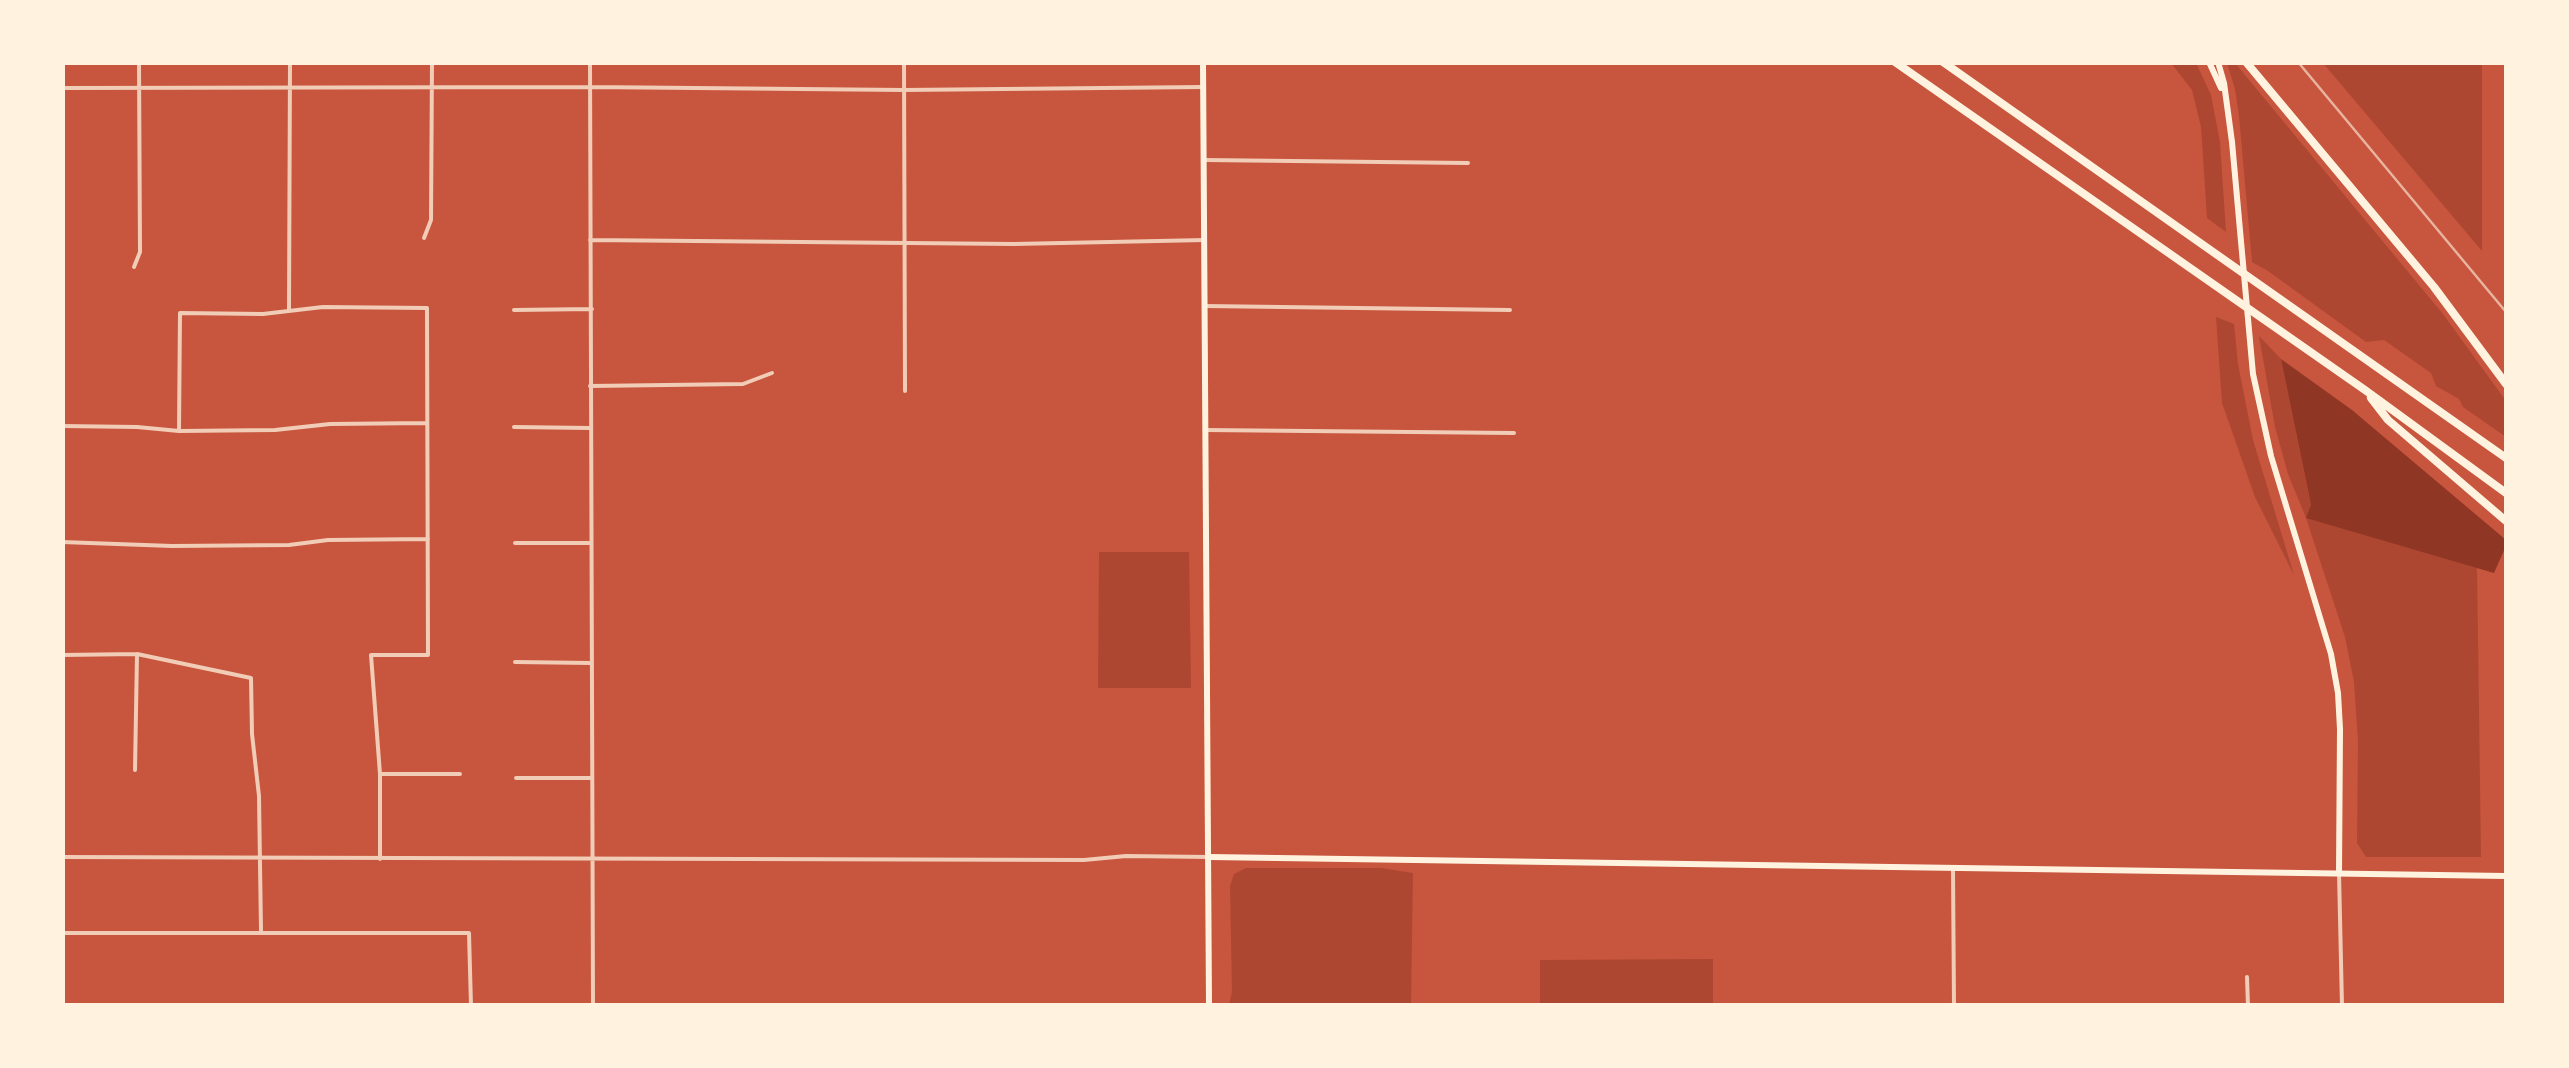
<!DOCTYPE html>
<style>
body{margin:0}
#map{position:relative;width:2569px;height:1068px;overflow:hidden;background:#c8553d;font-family:Commissioner,sans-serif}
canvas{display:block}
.frame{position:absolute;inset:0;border:65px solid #fff3e0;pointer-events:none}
</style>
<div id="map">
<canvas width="2569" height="1068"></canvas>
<div class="frame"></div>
</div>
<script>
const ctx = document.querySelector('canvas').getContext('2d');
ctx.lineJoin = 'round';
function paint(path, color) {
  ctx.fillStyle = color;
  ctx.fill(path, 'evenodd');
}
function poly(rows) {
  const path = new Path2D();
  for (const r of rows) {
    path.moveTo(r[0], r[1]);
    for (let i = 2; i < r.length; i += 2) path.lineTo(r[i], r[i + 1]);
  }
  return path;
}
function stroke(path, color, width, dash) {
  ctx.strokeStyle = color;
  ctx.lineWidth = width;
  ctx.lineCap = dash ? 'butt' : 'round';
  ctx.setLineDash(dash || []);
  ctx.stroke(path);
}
paint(poly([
 [2171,63,2196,63,2211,95,2220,142,2226,232,2207,218,2201,127,2192,90],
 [2227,63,2235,63,2443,314,2506,401,2506,437,2463,407,2459,399,2436,386,2431,373,2384,340,2366,342,2268,271,2252,262,2239,116,2235,89],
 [2323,63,2482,63,2482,251],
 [2216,317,2234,324,2238,364,2253,440,2294,575,2255,497,2222,403],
 [2259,336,2281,359,2311,506,2307,518,2477,567,2481,857,2366,857,2357,843,2358,741,2354,682,2345,637,2306,518,2288,474,2275,427],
 [1099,552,1189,552,1191,688,1098,688],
 [1246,868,1381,868,1413,873,1411,1005,1229,1005,1232,992,1230,886,1234,874],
 [1713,959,1713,1005,1540,1005,1540,960]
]), '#ae4732');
paint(poly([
 [2281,359,2352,410,2506,540,2506,546,2494,573,2306,518,2311,505]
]), '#8f3625');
stroke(poly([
 [590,62,593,1006],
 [904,62,905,391],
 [62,88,590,87,904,90,1203,87],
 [1204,160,1468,163],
 [424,238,431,220,432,62],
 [590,240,1014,244,1205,240],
 [134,267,140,252,139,62],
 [1205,306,1510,310],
 [289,310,290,62],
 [514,310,592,309],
 [590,386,743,384,772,373],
 [62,426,137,427,179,431,275,430,330,424,427,423],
 [514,427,589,428],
 [1205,430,1514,433],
 [179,431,180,313,263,314,323,307,427,308,428,655,371,655,380,774,380,859],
 [62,542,172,546,289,545,328,540,428,539],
 [515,543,590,543],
 [62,655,137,654,251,678,252,734,259,796,261,931],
 [515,662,591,663],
 [135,770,137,654],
 [380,774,460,774],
 [516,778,591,778],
 [62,857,1084,860,1126,856,1209,857],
 [1953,870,1954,1006],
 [2339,873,2342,1006],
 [62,933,469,933,471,1006],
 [2247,977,2248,1006]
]), '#f1ccb7', 4);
stroke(poly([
 [2209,62,2221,88],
 [2218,62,2224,83,2232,142,2253,374,2271,456,2331,654,2338,693,2340,729,2339,873],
 [1209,857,2506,876]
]), '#fff3e0', 6);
stroke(poly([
 [1203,62,1209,1006]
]), '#fff3e0', 6);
stroke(poly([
 [1895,62,2365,390,2506,493],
 [1943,62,2506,458],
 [2246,62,2434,287,2506,384],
 [2371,398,2388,420,2506,521]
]), '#fff3e0', 8);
stroke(poly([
 [2298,62,2506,312]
]), '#e9b49f', 2.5);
</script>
